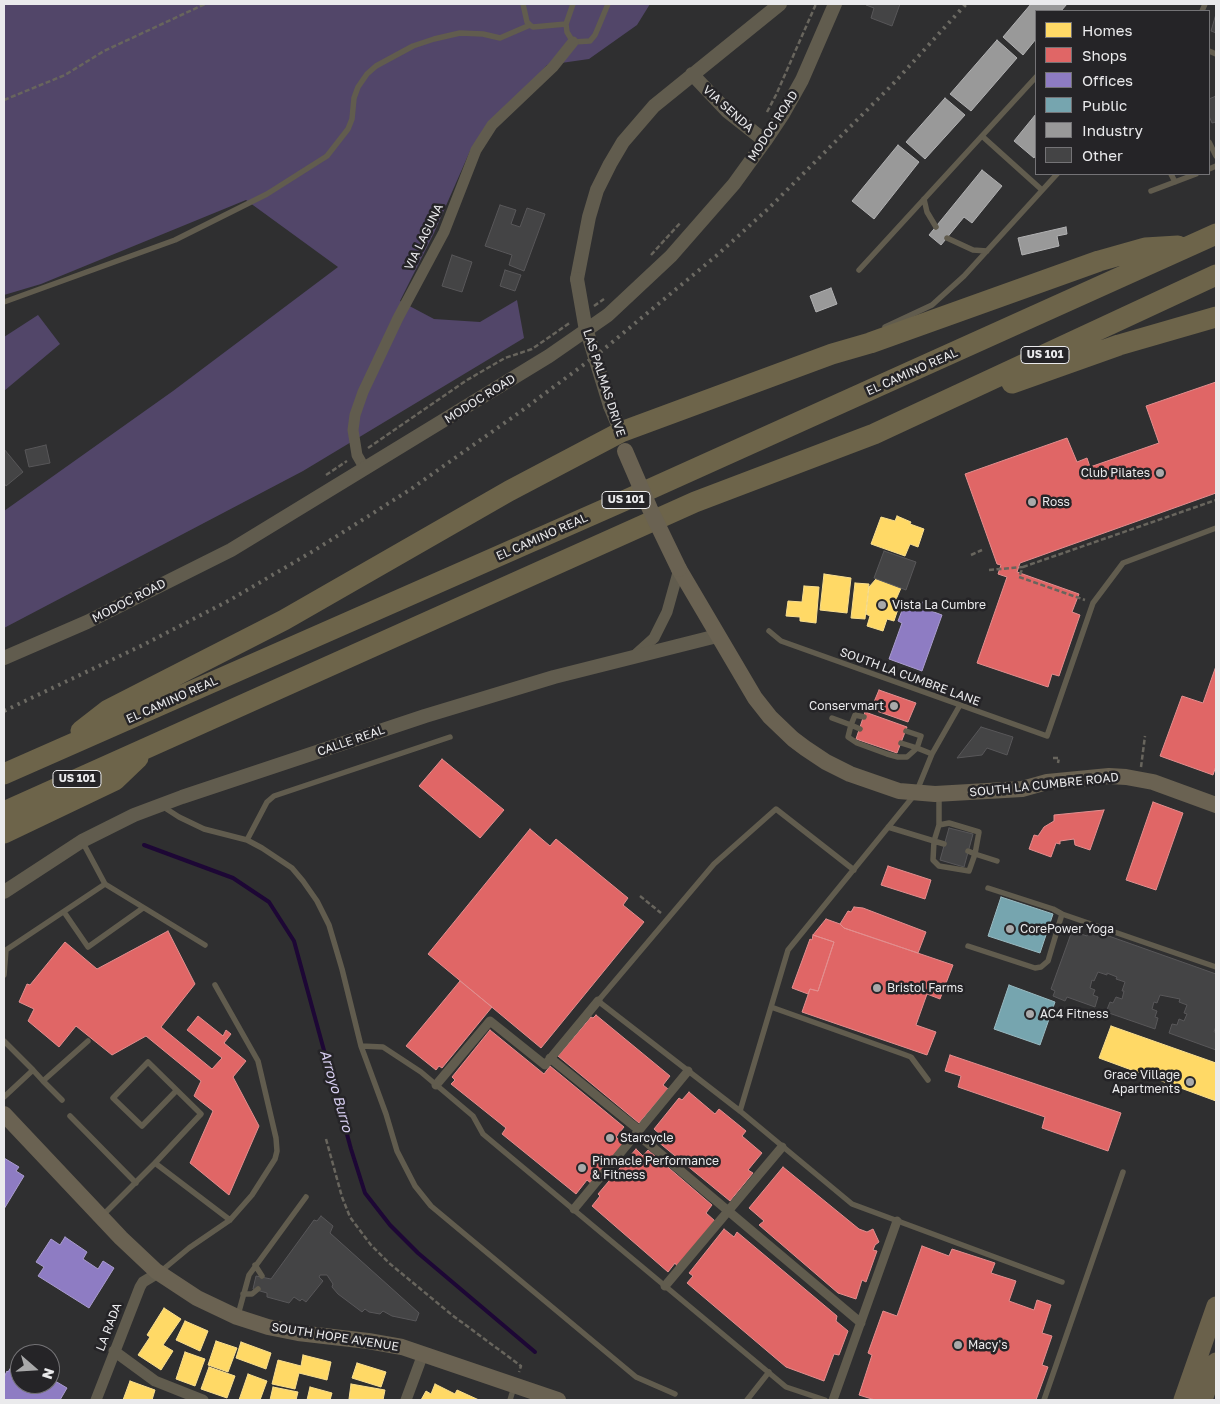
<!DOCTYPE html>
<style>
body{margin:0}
#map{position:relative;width:1220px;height:1404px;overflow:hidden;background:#2f2f30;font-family:"Golos Text",sans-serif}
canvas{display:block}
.frame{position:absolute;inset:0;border:5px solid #eaeaec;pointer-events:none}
.legend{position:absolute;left:1035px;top:10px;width:175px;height:165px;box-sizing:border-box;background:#252427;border:1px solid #747376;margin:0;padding:6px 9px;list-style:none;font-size:15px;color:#eaeaec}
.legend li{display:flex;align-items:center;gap:10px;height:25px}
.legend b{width:25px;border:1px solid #747376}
.north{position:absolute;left:10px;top:1344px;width:50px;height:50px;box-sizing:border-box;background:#252427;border:1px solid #747376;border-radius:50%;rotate:109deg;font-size:14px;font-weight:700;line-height:20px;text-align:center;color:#eaeaec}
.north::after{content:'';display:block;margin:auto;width:18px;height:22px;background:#a9a9aa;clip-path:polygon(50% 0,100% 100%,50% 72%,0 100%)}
</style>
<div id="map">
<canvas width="1220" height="1404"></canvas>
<div class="frame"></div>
<ul class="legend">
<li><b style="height:14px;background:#ffd966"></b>Homes</li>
<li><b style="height:14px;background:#e06666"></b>Shops</li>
<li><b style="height:14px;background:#8e7cc3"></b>Offices</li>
<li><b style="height:14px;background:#76a5af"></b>Public</li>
<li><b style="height:14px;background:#999"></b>Industry</li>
<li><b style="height:14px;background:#444445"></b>Other</li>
</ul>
<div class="north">N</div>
</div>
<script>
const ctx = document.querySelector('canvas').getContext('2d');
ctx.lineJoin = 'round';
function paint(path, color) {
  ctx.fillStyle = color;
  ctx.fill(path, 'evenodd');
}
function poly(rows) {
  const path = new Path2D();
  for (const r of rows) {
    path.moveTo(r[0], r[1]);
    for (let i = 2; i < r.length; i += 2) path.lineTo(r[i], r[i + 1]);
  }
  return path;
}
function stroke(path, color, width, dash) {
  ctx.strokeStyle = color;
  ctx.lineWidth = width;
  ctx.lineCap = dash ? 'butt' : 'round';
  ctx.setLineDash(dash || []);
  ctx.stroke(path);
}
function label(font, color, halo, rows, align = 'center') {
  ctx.font = font + ' "Golos Text",sans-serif';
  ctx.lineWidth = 5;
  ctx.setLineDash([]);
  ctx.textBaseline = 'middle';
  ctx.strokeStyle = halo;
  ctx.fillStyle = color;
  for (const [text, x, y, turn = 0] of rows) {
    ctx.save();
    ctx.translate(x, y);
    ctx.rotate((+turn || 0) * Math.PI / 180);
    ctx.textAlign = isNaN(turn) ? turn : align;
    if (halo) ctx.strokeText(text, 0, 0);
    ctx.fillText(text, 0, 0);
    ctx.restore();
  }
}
paint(poly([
 [4,4,650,4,637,25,589,59,547,65,470,151,434,233,400,301,434,319,480,322,517,300,524,338,303,471,4,628,4,511,173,391,338,267,246,200,41,284,4,295],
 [38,315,60,344,4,391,4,337]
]), '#524669');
const homes = poly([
 [897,516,911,522,910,524,924,529,918,547,910,544,905,556,871,544,881,517,895,521,897,516],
 [824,574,851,578,847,613,820,610,824,574],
 [876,579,901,588,894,604,899,606,894,621,887,619,883,631,867,626,870,616,866,614,869,587,876,579],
 [855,583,869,584,865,619,851,618,855,583],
 [804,586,819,587,816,623,800,621,800,617,786,616,788,601,802,602,804,586],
 [1111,1026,1216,1063,1216,1101,1099,1058,1111,1026],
 [164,1308,181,1319,163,1345,173,1351,161,1370,138,1355,150,1337,147,1335,164,1308],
 [185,1321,208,1331,200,1351,176,1340,185,1321],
 [216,1341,237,1348,228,1372,208,1365,216,1341],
 [241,1342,271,1353,266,1369,236,1358,241,1342],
 [185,1352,205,1359,195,1386,176,1379,185,1352],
 [303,1355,331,1362,327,1380,299,1373,295,1389,272,1384,278,1360,301,1366,303,1355],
 [357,1363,386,1372,381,1387,352,1378,357,1363],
 [209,1367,235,1376,227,1398,201,1389,209,1367],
 [248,1374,267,1381,260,1400,239,1400,248,1374],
 [130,1381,155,1390,152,1400,123,1400,130,1381],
 [351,1384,385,1390,383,1400,349,1399,351,1384],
 [435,1384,455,1394,457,1390,479,1400,421,1400,426,1391,431,1394,435,1384],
 [273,1387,298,1392,296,1400,270,1400,273,1387],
 [310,1387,332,1393,330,1400,307,1400,310,1387]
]);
paint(homes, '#ffd966');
stroke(homes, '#f9de8e', 1);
const shops = poly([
 [1216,382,1216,493,1020,563,1017,572,1079,594,1072,612,1080,615,1059,676,1052,674,1048,687,977,663,1007,577,998,574,1001,565,997,564,965,474,1067,438,1077,462,1087,458,1090,467,1159,443,1146,406,1216,382],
 [1216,666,1216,766,1213,775,1160,756,1182,696,1203,703,1216,666],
 [879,690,916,703,908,722,871,709,879,690],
 [865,712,907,727,897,753,856,739,865,712],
 [442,759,504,810,480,838,419,786,442,759],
 [1153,802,1183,813,1156,890,1126,880,1153,802],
 [1104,810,1090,850,1075,845,1074,839,1060,841,1060,844,1056,843,1051,857,1029,849,1034,835,1038,836,1044,827,1054,821,1054,815,1104,810],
 [530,829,550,846,556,839,628,898,623,905,644,922,541,1048,428,954,530,829],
 [888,866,931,880,925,899,881,885,888,866],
 [854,907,863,908,926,932,918,953,844,928,840,924,848,911,851,912,854,907],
 [826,919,840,924,844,928,953,965,940,999,927,994,916,1025,936,1032,927,1055,802,1012,810,989,818,991,834,942,813,935,826,919],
 [168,931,195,984,161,1027,212,1069,222,1058,187,1030,198,1016,223,1036,226,1030,231,1034,224,1043,246,1061,233,1077,259,1126,229,1195,190,1163,213,1111,194,1096,201,1081,146,1036,112,1055,76,1026,59,1047,28,1021,34,1009,19,1002,27,984,30,985,65,942,97,969,168,931],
 [813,935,834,942,818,991,810,989,808,994,792,988,810,939,812,940,813,935],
 [460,981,492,1007,442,1068,439,1066,436,1070,406,1046,460,981],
 [596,1015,670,1076,663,1085,668,1089,639,1123,558,1056,591,1017,593,1018,596,1015],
 [490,1030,544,1074,550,1066,624,1127,616,1137,624,1144,592,1184,587,1180,576,1194,502,1134,506,1128,451,1084,455,1080,452,1077,490,1030],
 [950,1055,1121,1113,1108,1151,1042,1128,1045,1117,958,1087,961,1076,945,1071,950,1055],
 [689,1092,715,1114,719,1109,746,1131,742,1136,762,1153,748,1170,753,1173,730,1201,657,1141,662,1136,654,1129,679,1098,682,1100,689,1092],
 [636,1149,643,1156,648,1150,712,1205,706,1213,715,1221,677,1266,675,1263,668,1272,592,1206,600,1196,598,1194,636,1149],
 [783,1167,859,1229,867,1232,873,1229,879,1242,875,1245,873,1250,877,1251,866,1282,862,1280,856,1299,838,1293,759,1225,764,1221,749,1208,783,1167],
 [724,1229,734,1237,737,1232,837,1316,836,1321,848,1331,839,1355,834,1354,824,1381,786,1367,687,1283,693,1276,689,1273,724,1229],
 [922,1246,949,1256,952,1249,995,1263,991,1273,1016,1281,1009,1301,1034,1310,1037,1300,1051,1305,1042,1333,1052,1336,1042,1365,1048,1367,1036,1400,875,1400,859,1395,872,1355,868,1353,883,1311,897,1316,922,1246]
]);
paint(shops, '#e06666');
stroke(shops, '#e38e8e', 1);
const offices = poly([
 [918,601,925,603,923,608,942,615,922,671,889,659,902,623,898,621,903,608,906,609,908,603,916,606,918,601],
 [4,1158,19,1167,16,1171,24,1176,4,1209,4,1158],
 [65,1237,87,1252,83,1259,98,1269,103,1261,114,1268,89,1308,38,1276,44,1267,36,1262,51,1239,60,1245,65,1237],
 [18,1356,20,1357,20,1384,50,1384,50,1378,67,1388,60,1400,4,1400,4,1377,7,1371,8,1372,18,1356]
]);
paint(offices, '#8e7cc3');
stroke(offices, '#aa9dcf', 1);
const public = poly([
 [1001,897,1053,914,1040,953,988,936,1001,897],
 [1009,985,1055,1002,1040,1045,994,1029,1009,985]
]);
paint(public, '#76a5af');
stroke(public, '#99bac1', 1);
const industry = poly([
 [1031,4,1067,4,1061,11,1036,11,1036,39,1023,55,1003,37,1031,4],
 [997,40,1017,58,971,111,950,94,997,40],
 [945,98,965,115,925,159,906,142,945,98],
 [1036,114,1036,155,1034,158,1014,141,1036,114],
 [898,145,919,162,874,219,852,201,898,145],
 [982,170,1002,186,972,223,964,217,941,245,929,235,982,170],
 [1066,227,1067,234,1057,236,1059,246,1022,255,1018,238,1066,227],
 [831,288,837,304,816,312,810,296,831,288]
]);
paint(industry, '#999');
stroke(industry, '#b1b1b2', 1);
stroke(poly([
 [144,845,233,878,269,902,294,941,351,1149,365,1193,390,1225,418,1253,535,1352]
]), '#1d0735', 4);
const building = poly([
 [867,4,900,4,892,26,871,18,874,8,866,5,867,4],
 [1216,14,1216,33,1211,31,1216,14],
 [1216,96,1216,122,1212,123,1209,116,1209,99,1216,96],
 [500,205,516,210,511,224,520,227,527,208,545,214,524,271,509,265,512,255,485,246,500,205],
 [452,255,472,262,462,292,442,286,452,255],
 [505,270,521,275,515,291,500,286,505,270],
 [46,445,50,463,29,467,25,450,46,445],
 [4,449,23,472,6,486,4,483,4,449],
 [884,551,916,562,906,590,874,578,884,551],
 [981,727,1013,737,1007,755,987,748,982,755,957,758,981,727],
 [949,828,973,834,964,867,940,860,949,828],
 [1089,929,1216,974,1216,1026,1214,1032,1216,1032,1216,1050,1169,1033,1172,1024,1177,1025,1179,1019,1184,1021,1187,1014,1184,1013,1187,1005,1179,1002,1180,999,1160,995,1157,1003,1154,1002,1152,1009,1157,1011,1155,1017,1158,1018,1155,1029,1106,1012,1110,1002,1113,1003,1116,997,1122,999,1124,991,1122,991,1125,982,1116,979,1117,977,1107,973,1107,975,1098,972,1094,981,1092,980,1090,988,1095,990,1093,995,1098,997,1095,1007,1067,997,1065,1001,1053,996,1055,991,1051,989,1072,931,1087,936,1089,929],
 [321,1216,333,1226,330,1233,419,1313,416,1321,392,1316,383,1311,380,1314,369,1312,365,1309,362,1312,338,1294,332,1287,333,1284,327,1275,320,1275,319,1277,323,1281,306,1302,302,1299,300,1301,294,1297,289,1303,267,1297,267,1293,253,1289,256,1276,271,1279,314,1220,317,1221,321,1216]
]);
paint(building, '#444445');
stroke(building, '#585759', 1);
stroke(poly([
 [4,100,65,75,104,51,205,4],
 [767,112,776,95,816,4],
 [651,255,681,222],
 [594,306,604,299],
 [368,448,467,380,505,358,532,349,571,322],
 [326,475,347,461],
 [971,555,982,550],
 [1023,567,1216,500],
 [989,570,1023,567,1019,577,1085,600],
 [1053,758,1059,758,1058,763],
 [1141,767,1145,736],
 [640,896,661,913],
 [326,1139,342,1197,350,1217,371,1245,389,1263,452,1315,521,1366,519,1372]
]), '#68655d', 2.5, [5, 2.5]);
stroke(poly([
 [523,4,527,22,530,25,533,27,566,24],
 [573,4,566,24,567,32,573,42,590,41,595,35,608,4],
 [1202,11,1205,4],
 [1209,51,1216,54],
 [982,136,1042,190],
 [1209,142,1216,156],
 [1209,169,1216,166],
 [1171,174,1175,182],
 [1151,191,1196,174],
 [924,199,927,212,936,227],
 [947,238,973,250,987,251],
 [859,270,1036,77],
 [4,302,175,240,267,194,327,156,348,129,352,119,354,98,358,87,367,74,376,66,413,46,434,39,460,33,483,34,500,38,530,25],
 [885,327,932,305,964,276,1057,174],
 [769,631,781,641,1047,736,1093,603,1123,563,1216,528],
 [832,718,851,725,855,715,864,717],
 [860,729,851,725,848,737,857,743,887,754,898,757,907,757,917,748,932,754,960,705],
 [901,743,917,748,921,736,906,731],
 [939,796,939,825,934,841,944,844],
 [162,806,179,817,204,829,247,840,262,848,292,868,303,881,317,901,329,925,342,969,361,1046,383,1047,421,1072,473,1116,483,1134,786,1387,825,1400],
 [939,825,949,823,979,832,975,854,968,851],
 [888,827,934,841,933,860,939,866,969,871,975,854,997,861],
 [247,840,267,802,274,796,450,737],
 [854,870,776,809,714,864,598,1001,740,1111,852,1204,1062,1282],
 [105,884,205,945],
 [64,912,88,947,143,908],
 [1062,914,1216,967],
 [968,946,1035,968,1041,967,1048,961,1062,914,1053,909,988,888],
 [4,975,6,950,105,884,82,841],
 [771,1007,903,1054,911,1057,928,1080],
 [4,1041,33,1070,4,1097],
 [361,1046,386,1114,397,1151,415,1186,431,1206,636,1377,675,1394],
 [33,1070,43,1081,88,1041],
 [43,1081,62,1100],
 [740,1111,788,950,916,793,932,754],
 [70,1116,136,1183],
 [155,1163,201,1114,148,1062,113,1098,142,1126,176,1091],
 [102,1216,155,1163,230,1220],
 [255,1265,262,1276],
 [160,1272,189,1248,230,1220,252,1195,275,1159,277,1151,276,1138,258,1061,215,985],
 [243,1294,252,1294,258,1289],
 [238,1315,249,1275,306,1197],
 [510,1400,514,1387],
 [747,1400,769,1372],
 [1044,1400,1123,1172]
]), '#615c4e', 5.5);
stroke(poly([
 [550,1058,639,1130],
 [436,1085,490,1021,545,1065,598,1001],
 [637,1134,861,1323],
 [574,1209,688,1071],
 [665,1286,782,1147],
 [833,1400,897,1221]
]), '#615c4e', 9);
stroke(poly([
 [365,469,357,455,353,430,355,415,363,392,398,318,444,232,476,150,492,125,553,67,573,42],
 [634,656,654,638,667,612,679,569],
 [114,1351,155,1381,203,1400],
 [96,1400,140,1287,143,1282,158,1273],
 [406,1400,423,1354]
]), '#615c4e', 11);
stroke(poly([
 [692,74,727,111,765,141],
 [577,279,589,217,597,190,610,164,623,142,654,106,780,4],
 [610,406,621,432],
 [4,658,87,622,231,550,549,356,608,315,671,256,734,184,765,141,783,114,802,80,835,4],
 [4,892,82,841,134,815,182,797,425,716,554,677,717,636]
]), '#615c4e', 14);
stroke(poly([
 [679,569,755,698,770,717,793,739,805,748,826,762,850,774,899,791,935,794,1022,789,1047,782,1109,776,1126,777,1153,782,1216,805],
 [4,1114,121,1238,156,1271,197,1298,237,1317,268,1327,298,1333,368,1341,402,1347,558,1400]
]), '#6a6252', 16);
stroke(poly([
 [1183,1400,1216,1306],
 [1203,1400,1216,1362]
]), '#6a614b', 19);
stroke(poly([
 [1012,383,1119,345,1216,317],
 [81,731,108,710,284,620,509,491,621,432,832,354,870,343,1099,261,1145,248,1178,246],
 [4,774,628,499,1216,234],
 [4,812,695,502,874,434,1216,275],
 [4,833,115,780,138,758]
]), '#6d644a', 21);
stroke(poly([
 [4,711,143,645,230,600,315,550,411,489,520,412,598,354,716,256,768,209,893,84,966,4]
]), '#6c6a63', 4, [2.5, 5]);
stroke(poly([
 [577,279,585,325,610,406]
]), '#615c4e', 14);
stroke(poly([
 [625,451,650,509,679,569]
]), '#6a6252', 16);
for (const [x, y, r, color] of [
 [1160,473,5,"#a9a9aa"],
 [1032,502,5,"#a9a9aa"],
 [882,605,5,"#a9a9aa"],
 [894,706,5,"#a9a9aa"],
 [1010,929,5,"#a9a9aa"],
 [877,988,5,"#a9a9aa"],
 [1030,1014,5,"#a9a9aa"],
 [1190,1082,5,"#a9a9aa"],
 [610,1138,5,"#a9a9aa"],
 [582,1168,5,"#a9a9aa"],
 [958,1345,5,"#a9a9aa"]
]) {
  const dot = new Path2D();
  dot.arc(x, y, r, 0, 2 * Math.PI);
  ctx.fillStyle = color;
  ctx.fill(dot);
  stroke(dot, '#252427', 2);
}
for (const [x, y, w] of [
 [1045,355,48],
 [626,500,48],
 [77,779,48]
]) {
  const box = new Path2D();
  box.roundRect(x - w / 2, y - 8.5, w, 17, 4);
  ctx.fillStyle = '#252427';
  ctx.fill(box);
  stroke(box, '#eaeaec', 1);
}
label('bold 11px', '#eaeaec', null, [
 ["US 101",1045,355],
 ["US 101",626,500],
 ["US 101",77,779]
]);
label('12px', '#eaeaec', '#252427', [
 ["VIA SENDA",728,109,42],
 ["MODOC ROAD",773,126,-57],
 ["VIA LAGUNA",424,237,-64],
 ["EL CAMINO REAL",912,372,-24],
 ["LAS PALMAS DRIVE",604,383,72],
 ["MODOC ROAD",480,399,-32],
 ["EL CAMINO REAL",542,537,-24],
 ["MODOC ROAD",129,601,-27],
 ["SOUTH LA CUMBRE LANE",910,677,20],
 ["EL CAMINO REAL",172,700,-24],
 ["CALLE REAL",351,741,-19],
 ["SOUTH LA CUMBRE ROAD",1044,785,-6],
 ["LA RADA",109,1327,-69],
 ["SOUTH HOPE AVENUE",335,1337,9]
]);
label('12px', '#eaeaec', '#252427', [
 ["Club Pilates",1150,473,"right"],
 ["Ross",1042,502],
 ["Vista La Cumbre",892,605],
 ["Conservmart",884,706,"right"],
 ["CorePower Yoga",1020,929],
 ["Bristol Farms",887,988],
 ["AC4 Fitness",1040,1014],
 ["Grace Village",1180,1075,"right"],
 ["Apartments",1180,1089,"right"],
 ["Starcycle",620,1138],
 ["Pinnacle Performance",592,1161],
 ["& Fitness",592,1175],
 ["Macy's",968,1345]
], 'left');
label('italic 14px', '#d8cff2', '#252427', [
 ["Arroyo Burro",336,1091,74]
]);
</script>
